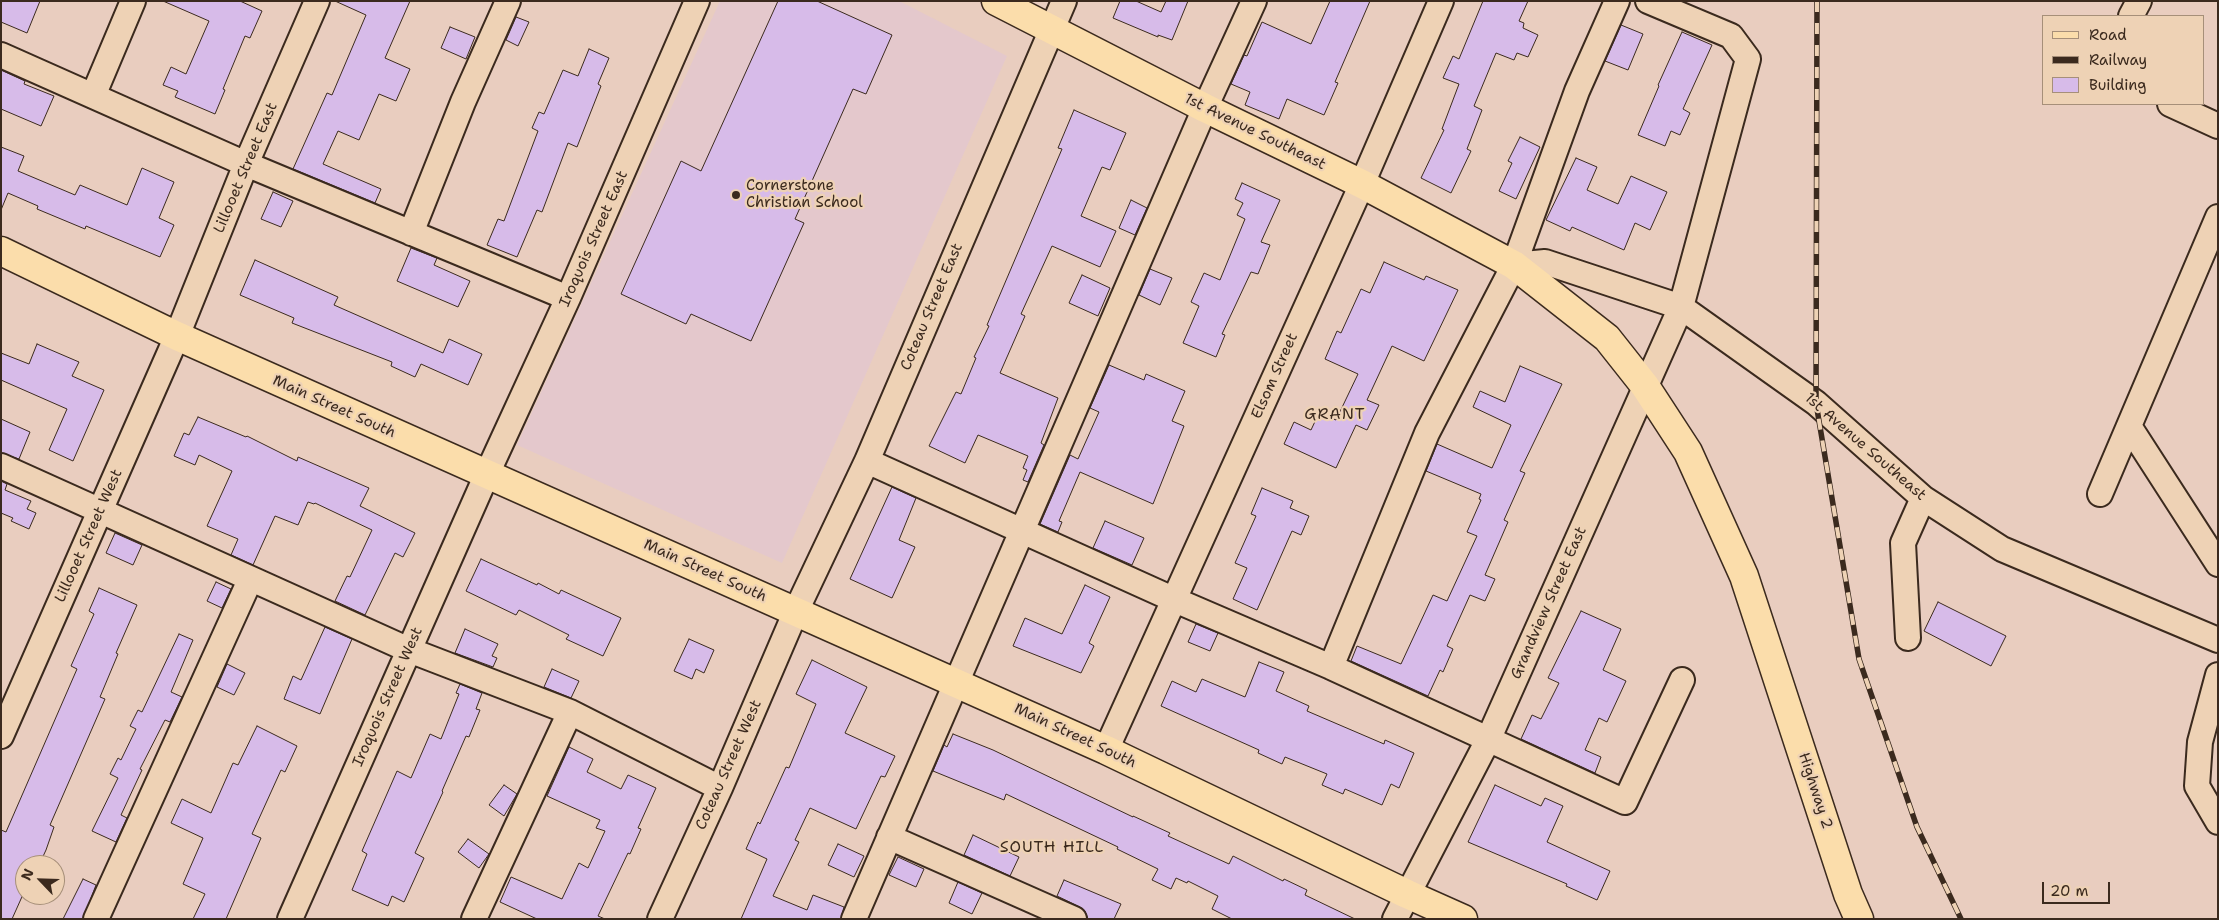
<!DOCTYPE html>
<style>
body{margin:0}
#map{position:relative;width:2219px;height:920px;overflow:hidden;background:#e9cdbf;font-family:"Shantell Sans",sans-serif}
canvas{display:block}
.frame{position:absolute;inset:0;border:2px solid #3b2a1e;pointer-events:none}
.legend{position:absolute;left:2042px;top:15px;width:162px;height:90px;box-sizing:border-box;background:#eed2b5;border:1px solid #a68f79;margin:0;padding:6px 9px;list-style:none;font-size:15px;color:#3b2a1e}
.legend li{display:flex;align-items:center;gap:10px;height:25px}
.legend b{width:25px;border:1px solid #a68f79}
.north{position:absolute;left:15px;top:855px;width:50px;height:50px;box-sizing:border-box;background:#eed2b5;border:1px solid #a68f79;border-radius:50%;rotate:294deg;font-size:14px;font-weight:700;line-height:20px;text-align:center;color:#3b2a1e}
.north::after{content:'';display:block;margin:auto;width:18px;height:22px;background:#3b2a1e;clip-path:polygon(50% 0,100% 100%,50% 72%,0 100%)}
.scale{position:absolute;left:2042px;top:882px;width:68px;height:22px;box-sizing:border-box;border:2px solid #3b2a1e;border-top:0;padding-left:6px;font-size:15px;line-height:18px;white-space:nowrap;color:#3b2a1e;-webkit-text-stroke:4px #eed2b5;paint-order:stroke}
</style>
<div id="map">
<canvas width="2219" height="920"></canvas>
<div class="frame"></div>
<ul class="legend">
<li><b style="height:6px;background:#fbddab"></b>Road</li>
<li><b style="height:6px;background:#3b2a1e"></b>Railway</li>
<li><b style="height:14px;background:#d7bbe9"></b>Building</li>
</ul>
<div class="north">N</div>
<div class="scale">20 m</div>
</div>
<script>
const ctx = document.querySelector('canvas').getContext('2d');
ctx.lineJoin = 'round';
function paint(path, color) {
  ctx.fillStyle = color;
  ctx.fill(path, 'evenodd');
}
function poly(rows) {
  const path = new Path2D();
  for (const r of rows) {
    path.moveTo(r[0], r[1]);
    for (let i = 2; i < r.length; i += 2) path.lineTo(r[i], r[i + 1]);
  }
  return path;
}
function stroke(path, color, width, dash) {
  ctx.strokeStyle = color;
  ctx.lineWidth = width;
  ctx.lineCap = dash ? 'butt' : 'round';
  ctx.setLineDash(dash || []);
  ctx.stroke(path);
}
function label(font, color, halo, rows, align = 'center') {
  ctx.font = font + ' "Shantell Sans",sans-serif';
  ctx.lineWidth = 4.5;
  ctx.setLineDash([]);
  ctx.textBaseline = 'middle';
  ctx.strokeStyle = halo;
  ctx.fillStyle = color;
  for (const [text, x, y, turn = 0] of rows) {
    ctx.save();
    ctx.translate(x, y);
    ctx.rotate((+turn || 0) * Math.PI / 180);
    ctx.textAlign = isNaN(turn) ? turn : align;
    if (halo) ctx.strokeText(text, 0, 0);
    ctx.fillText(text, 0, 0);
    ctx.restore();
  }
}
paint(poly([
 [720,1,899,1,1007,56,782,563,517,445]
]), '#e4c8cc');
const building = poly([
 [1,1,40,1,27,33,1,22,1,1],
 [163,1,240,1,262,11,250,38,245,36,223,89,225,90,215,114,175,97,178,91,163,85,171,67,186,74,209,21,163,1],
 [335,1,410,1,385,58,410,69,396,101,379,94,359,140,338,131,323,164,381,189,375,203,293,169,327,93,332,95,366,15,335,1],
 [778,1,817,1,892,35,866,94,853,89,795,219,804,223,751,341,691,314,686,324,621,294,681,161,701,171,778,1],
 [1120,1,1136,1,1161,12,1166,1,1188,1,1172,40,1158,35,1158,37,1113,18,1120,1],
 [1330,1,1370,1,1335,82,1338,83,1324,115,1287,99,1279,119,1245,105,1250,92,1231,84,1244,55,1247,56,1262,22,1311,44,1330,1],
 [1483,1,1528,1,1519,21,1524,23,1523,28,1538,35,1528,57,1517,53,1514,60,1496,53,1474,106,1482,110,1467,149,1471,151,1451,193,1421,178,1444,130,1442,129,1459,84,1443,78,1453,56,1459,59,1483,1],
 [516,17,529,22,518,46,506,40,516,17],
 [1621,25,1643,34,1628,70,1605,61,1621,25],
 [450,27,475,37,466,59,441,48,450,27],
 [1682,32,1712,45,1683,109,1690,113,1680,135,1671,131,1665,146,1638,135,1659,86,1658,85,1682,32],
 [589,49,609,58,598,84,601,86,577,147,568,143,542,212,537,210,517,257,487,245,498,219,504,221,538,131,532,128,539,112,544,114,563,70,578,76,589,49],
 [1,70,25,81,24,84,54,96,41,126,1,109,1,70],
 [1074,110,1126,133,1110,170,1102,167,1081,216,1116,231,1100,267,1052,246,1021,314,1025,316,1000,373,1058,398,1041,443,1044,445,1028,482,1023,480,1027,470,1023,468,1028,456,978,435,965,463,929,446,956,392,961,394,976,358,974,357,989,326,987,325,1062,149,1058,148,1074,110],
 [1520,137,1540,147,1516,199,1499,191,1512,163,1508,161,1520,137],
 [1,147,24,156,18,171,75,195,80,185,127,205,142,168,174,182,159,218,174,225,160,257,86,226,85,229,37,209,38,206,8,193,1,210,1,147],
 [1576,158,1597,167,1587,190,1618,204,1631,176,1667,192,1650,230,1635,223,1624,250,1572,227,1570,231,1546,220,1576,158],
 [1242,183,1280,200,1261,242,1270,245,1258,274,1251,272,1222,334,1225,335,1216,357,1183,343,1199,306,1191,302,1204,273,1220,280,1245,219,1237,215,1243,203,1235,199,1242,183],
 [273,192,293,201,281,227,261,219,273,192],
 [1131,200,1147,208,1135,235,1119,228,1131,200],
 [411,248,437,258,434,265,470,281,458,307,397,281,411,248],
 [255,260,338,297,334,305,443,353,449,339,482,354,468,385,421,364,415,377,391,366,392,362,292,323,294,318,240,295,255,260],
 [1384,262,1424,280,1426,276,1458,290,1424,361,1392,346,1367,400,1379,405,1367,430,1356,425,1336,468,1284,444,1294,422,1311,430,1319,413,1336,420,1358,374,1325,359,1337,331,1341,333,1361,289,1370,293,1384,262],
 [1150,269,1172,278,1160,305,1139,295,1150,269],
 [1082,275,1110,288,1098,316,1069,303,1082,275],
 [37,344,79,362,72,376,104,390,73,461,49,450,67,409,1,380,1,353,29,364,37,344],
 [1109,365,1144,380,1146,374,1185,391,1172,421,1184,426,1153,504,1080,472,1059,521,1062,522,1058,532,1040,524,1070,455,1078,459,1099,412,1090,408,1109,365],
 [1520,366,1562,384,1520,471,1525,473,1504,520,1508,522,1485,575,1495,579,1485,601,1470,595,1447,646,1453,649,1443,672,1440,670,1428,696,1351,661,1357,646,1401,664,1433,595,1447,601,1477,536,1467,532,1481,500,1479,499,1481,494,1426,471,1437,444,1492,468,1511,425,1473,407,1480,391,1505,402,1520,366],
 [198,417,246,437,247,436,297,461,298,457,369,488,360,506,415,533,403,557,395,553,365,615,335,601,347,576,350,577,372,530,315,503,314,504,308,502,298,525,275,516,253,565,231,555,238,539,207,526,232,471,199,455,195,465,174,456,184,433,189,435,198,417],
 [1,419,30,432,19,459,1,453,1,419],
 [1,481,7,484,5,490,31,501,27,509,36,513,29,529,11,521,13,518,1,513,1,481],
 [892,487,916,498,899,540,915,547,892,598,850,579,892,487],
 [1262,488,1293,501,1290,508,1309,516,1301,535,1292,531,1257,610,1233,599,1247,568,1235,563,1256,516,1251,514,1262,488],
 [1105,521,1144,538,1132,565,1093,548,1105,521],
 [115,533,142,545,133,565,106,553,115,533],
 [481,559,537,585,538,583,559,594,561,590,621,618,603,656,566,639,569,635,519,610,516,615,466,591,481,559],
 [216,582,231,589,222,608,207,601,216,582],
 [1085,585,1110,597,1089,643,1094,646,1081,673,1013,646,1025,618,1062,634,1085,585],
 [99,588,137,605,116,653,118,654,100,697,105,699,50,825,54,827,46,850,39,865,25,865,25,890,12,919,1,919,1,830,6,832,77,669,71,666,94,614,89,611,99,588],
 [1938,602,2006,636,1991,666,1924,631,1938,602],
 [1581,611,1621,629,1603,670,1626,681,1607,722,1599,718,1585,750,1601,757,1595,773,1521,739,1532,715,1541,719,1559,683,1548,678,1581,611],
 [1196,624,1218,633,1210,651,1188,642,1196,624],
 [325,627,352,639,320,714,284,699,293,676,301,680,325,627],
 [465,629,498,644,492,656,497,658,493,667,455,653,465,629],
 [179,634,193,640,171,692,182,697,170,722,165,720,140,769,142,770,121,815,127,818,116,842,92,831,118,778,110,774,118,758,121,760,136,729,130,726,138,710,142,712,179,634],
 [689,639,714,650,704,673,696,669,692,679,674,671,689,639],
 [812,660,867,687,845,733,895,756,885,777,881,776,856,829,810,808,795,840,799,842,773,896,807,910,813,895,844,907,841,919,741,919,767,859,746,849,758,822,760,824,786,767,789,768,816,704,796,694,812,660],
 [1259,662,1284,672,1276,691,1309,706,1307,711,1384,744,1385,740,1414,753,1399,788,1391,784,1382,805,1345,789,1343,794,1322,785,1327,774,1285,757,1282,764,1258,753,1259,750,1161,706,1172,681,1196,692,1202,679,1245,697,1259,662],
 [227,664,245,673,234,695,217,687,227,664],
 [552,669,579,681,571,698,544,687,552,669],
 [460,684,482,693,476,709,480,710,469,737,466,736,442,791,443,792,415,853,424,858,405,900,404,902,392,896,388,906,352,890,367,854,362,851,397,771,411,778,430,734,441,739,459,694,456,693,460,684],
 [257,726,297,746,285,772,281,770,252,834,261,838,226,919,193,919,205,894,183,884,203,838,171,823,182,799,211,813,233,763,238,765,257,726],
 [953,734,993,750,1133,817,1133,816,1170,833,1168,836,1229,864,1233,856,1283,881,1284,879,1307,890,1305,895,1355,919,1232,919,1212,909,1218,896,1188,881,1187,883,1176,878,1171,889,1152,880,1158,869,1117,849,1118,847,1006,794,1004,800,933,771,944,745,947,747,953,734],
 [569,747,593,759,587,772,621,789,628,775,656,788,638,828,641,829,630,854,628,853,598,916,605,919,537,919,500,902,511,877,562,899,579,863,588,868,605,831,596,828,600,820,547,796,569,747],
 [504,785,517,794,504,816,489,805,504,785],
 [1495,785,1541,806,1545,798,1563,806,1547,842,1610,871,1597,900,1566,886,1567,884,1468,842,1495,785],
 [973,835,1019,857,1010,876,964,855,973,835],
 [468,839,489,854,479,868,458,852,468,839],
 [838,844,864,856,854,877,828,865,838,844],
 [898,857,924,869,916,887,889,875,898,857],
 [83,879,96,885,83,919,63,919,83,879],
 [1064,880,1121,904,1114,919,1088,919,1085,911,1080,907,1057,896,1064,880],
 [958,882,982,893,972,914,949,903,958,882]
]);
paint(building, '#d7bbe9');
stroke(building, '#3b2a1e', 1);
const minor = poly([
 [2131,16,2139,1],
 [1,55,246,164,568,298],
 [93,96,133,1],
 [2170,104,2218,126],
 [411,233,463,102,508,1],
 [1514,265,1545,262,1681,307,1816,403,1923,498,2002,549,2218,640],
 [2129,426,2218,564],
 [867,461,1175,600,1331,667,1625,802,1682,680],
 [1,466,409,650,570,712,720,788],
 [2100,494,2218,217],
 [1908,638,1903,543,1923,498],
 [1331,667,1427,433,1514,265,1577,91,1617,1],
 [2218,675,2200,742,2197,786,2218,822],
 [1,736,177,336,246,164,317,1],
 [1106,750,1362,184,1441,1],
 [889,837,1074,919],
 [96,919,250,580],
 [290,919,487,474,568,298,697,1],
 [474,919,570,712],
 [660,919,720,788,796,611,867,461,1064,1],
 [854,919,1205,108,1254,1],
 [1395,919,1488,740,1681,307,1748,59,1731,36,1648,1]
]);
const major = poly([
 [996,1,1205,108,1362,184,1514,265,1607,338,1645,386,1688,452,1744,576,1848,894,1859,919],
 [1,251,177,336,1106,750,1407,894,1463,919]
]);
stroke(minor, '#3b2a1e', 28);
stroke(major, '#3b2a1e', 31);
stroke(minor, '#eed2b5', 24);
stroke(major, '#fbddab', 28);
const rail = poly([
 [1817,1,1816,403,1859,659,1917,827,1961,919]
]);
stroke(rail, '#3b2a1e', 5.5);
stroke(rail, '#eed2b5', 4, [11]);
for (const [x, y, r, color] of [
 [736,195,5,"#3b2a1e"]
]) {
  const dot = new Path2D();
  dot.arc(x, y, r, 0, 2 * Math.PI);
  ctx.fillStyle = color;
  ctx.fill(dot);
  stroke(dot, '#eed2b5', 2);
}
label('15px', '#3b2a1e', '#eed2b5', [
 ["1st Avenue Southeast",1255,132,26],
 ["Lillooet Street East",246,168,-67],
 ["Iroquois Street East",594,239,-66],
 ["Coteau Street East",932,307,-67],
 ["Elsom Street",1275,376,-66],
 ["Main Street South",334,407,24],
 ["1st Avenue Southeast",1865,447,41],
 ["Lillooet Street West",89,536,-66],
 ["Main Street South",705,571,24],
 ["Grandview Street East",1549,603,-66],
 ["Iroquois Street West",388,697,-66],
 ["Main Street South",1075,736,25],
 ["Coteau Street West",729,765,-66],
 ["Highway 2",1815,791,72]
]);
label('15px', '#3b2a1e', '#eed2b5', [
 ["Cornerstone",746,186],
 ["Christian School",746,203]
], 'left');
ctx.letterSpacing = '1px';
label('16px', '#3b2a1e', '#eed2b5', [
 ["GRANT",1335,415],
 ["SOUTH HILL",1052,848]
]);
ctx.letterSpacing = '0px';
</script>
